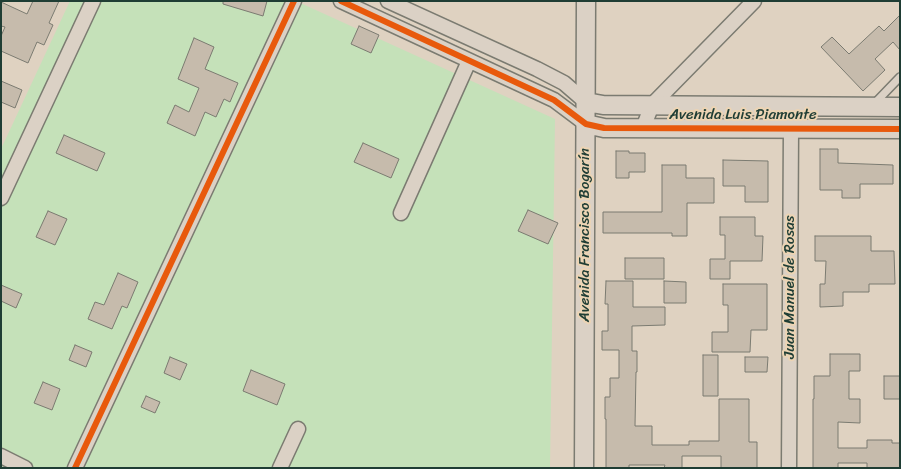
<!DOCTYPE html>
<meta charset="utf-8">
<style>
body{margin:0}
#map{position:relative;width:901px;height:469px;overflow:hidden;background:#dfd2c1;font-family:Sriracha,sans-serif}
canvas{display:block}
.frame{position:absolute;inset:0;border:2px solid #1f3d34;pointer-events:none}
</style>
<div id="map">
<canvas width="901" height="469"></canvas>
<div class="frame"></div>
</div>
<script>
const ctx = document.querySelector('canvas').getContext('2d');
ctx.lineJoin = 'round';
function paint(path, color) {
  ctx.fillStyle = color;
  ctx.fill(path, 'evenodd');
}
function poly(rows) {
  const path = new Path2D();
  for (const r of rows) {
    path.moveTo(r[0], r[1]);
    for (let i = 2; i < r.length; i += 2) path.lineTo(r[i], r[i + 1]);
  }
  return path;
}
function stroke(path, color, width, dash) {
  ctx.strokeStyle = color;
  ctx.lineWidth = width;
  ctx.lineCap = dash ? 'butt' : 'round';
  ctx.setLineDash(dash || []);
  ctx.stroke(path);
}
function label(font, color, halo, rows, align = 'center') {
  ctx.font = font + ' Sriracha,sans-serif';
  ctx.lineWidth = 4;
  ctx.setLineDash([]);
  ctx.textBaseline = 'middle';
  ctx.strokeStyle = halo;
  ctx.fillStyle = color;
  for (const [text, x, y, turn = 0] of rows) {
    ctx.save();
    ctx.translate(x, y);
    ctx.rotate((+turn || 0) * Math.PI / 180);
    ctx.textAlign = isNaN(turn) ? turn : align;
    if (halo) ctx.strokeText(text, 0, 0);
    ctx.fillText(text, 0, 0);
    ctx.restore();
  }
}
paint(poly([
 [70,1,296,1,555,119,550,468,1,468,1,149]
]), '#c5e1b9');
const building = poly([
 [33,1,59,1,49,23,53,25,44,45,37,42,28,63,1,51,1,36,5,27,1,26,1,2,27,14,33,1],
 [223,1,267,1,263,16,223,4,223,1],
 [900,15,900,50,893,42,875,59,885,70,863,91,821,47,832,37,849,54,879,26,884,31,900,15],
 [359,26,379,35,371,53,351,44,359,26],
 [194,38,214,47,205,69,238,83,230,102,224,99,216,117,205,112,195,136,167,123,175,105,189,112,199,88,178,79,194,38],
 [1,81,22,90,15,108,1,102,1,81],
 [64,135,105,153,97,171,56,153,64,135],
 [363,143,399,159,391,178,354,162,363,143],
 [820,149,838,149,838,163,893,165,893,184,860,184,860,198,842,198,842,190,820,190,820,149],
 [616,151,629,151,629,153,645,153,645,172,629,172,629,178,616,178,616,151],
 [723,160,768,161,768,202,745,202,745,186,723,186,723,160],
 [662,165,686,165,686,178,714,178,714,203,687,203,687,236,672,236,672,233,603,233,603,212,662,212,662,165],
 [528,210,558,223,548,244,518,231,528,210],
 [48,211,67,219,55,245,36,237,48,211],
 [720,217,755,217,755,236,763,236,762,261,730,261,730,279,710,279,710,259,725,259,725,235,720,235,720,217],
 [815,236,871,236,871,251,894,251,895,284,869,284,869,292,843,292,843,306,820,307,820,284,825,284,826,261,815,261,815,236],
 [625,258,664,258,664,279,625,279,625,258],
 [118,273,138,282,127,308,122,306,112,329,88,319,95,302,104,305,118,273],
 [606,281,633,281,633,307,665,307,665,325,632,326,632,351,637,351,637,372,636,372,635,426,652,426,652,445,689,445,689,441,719,441,719,399,749,399,749,442,757,442,757,468,721,468,721,456,682,456,682,468,664,468,665,465,629,465,629,468,606,468,606,419,605,419,605,397,610,397,610,378,619,378,619,350,602,350,602,331,608,331,608,304,605,304,606,281],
 [664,281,686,282,686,303,664,303,664,281],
 [723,284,767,284,767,330,751,330,750,352,712,352,712,332,728,332,728,305,723,305,723,284],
 [1,285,22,294,16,308,1,301,1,285],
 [75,345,92,352,86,367,69,360,75,345],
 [830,354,860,354,860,371,849,371,849,399,860,399,860,423,838,422,838,448,867,448,867,440,892,440,892,443,900,443,900,468,867,468,867,463,838,463,838,468,813,468,813,399,814,399,814,376,830,376,830,354],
 [703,355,718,355,718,396,703,396,703,355],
 [170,357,187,364,180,380,164,373,170,357],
 [745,357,768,357,767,372,745,372,745,357],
 [251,370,285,384,277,405,243,391,251,370],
 [884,376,900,376,900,399,884,399,884,376],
 [43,382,60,389,52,410,34,403,43,382],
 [146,396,160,402,155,413,141,407,146,396]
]);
paint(building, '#c6bbac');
stroke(building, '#7b7b71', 1);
const service = poly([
 [874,104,900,77]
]);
const minor = poly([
 [341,1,554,100,586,124],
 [388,1,537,69,564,83,586,102],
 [643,128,652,105,754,1],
 [1,198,93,1],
 [401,213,469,61],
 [1,456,25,468],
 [75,468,294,1],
 [280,468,298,429],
 [789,468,791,129,794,106]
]);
const tertiary = poly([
 [586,102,603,105,900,107],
 [586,124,604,128,900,129],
 [584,468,586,1]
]);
stroke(service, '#7b7b71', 10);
stroke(minor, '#7b7b71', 17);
stroke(tertiary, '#7b7b71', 21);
stroke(service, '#dbd1c5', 7);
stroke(minor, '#dbd1c5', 14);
stroke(tertiary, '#dbd1c5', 18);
stroke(poly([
 [341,1,554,100,586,124,604,128,900,129],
 [75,468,294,1]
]), '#e8590c', 6);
label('15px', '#1f3d34', '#ecd4b4', [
 ["Avenida Luis Piamonte",743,115],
 ["Avenida Francisco Bogarín",585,235,-90],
 ["Juan Manuel de Rosas",790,287,-90]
]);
</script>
